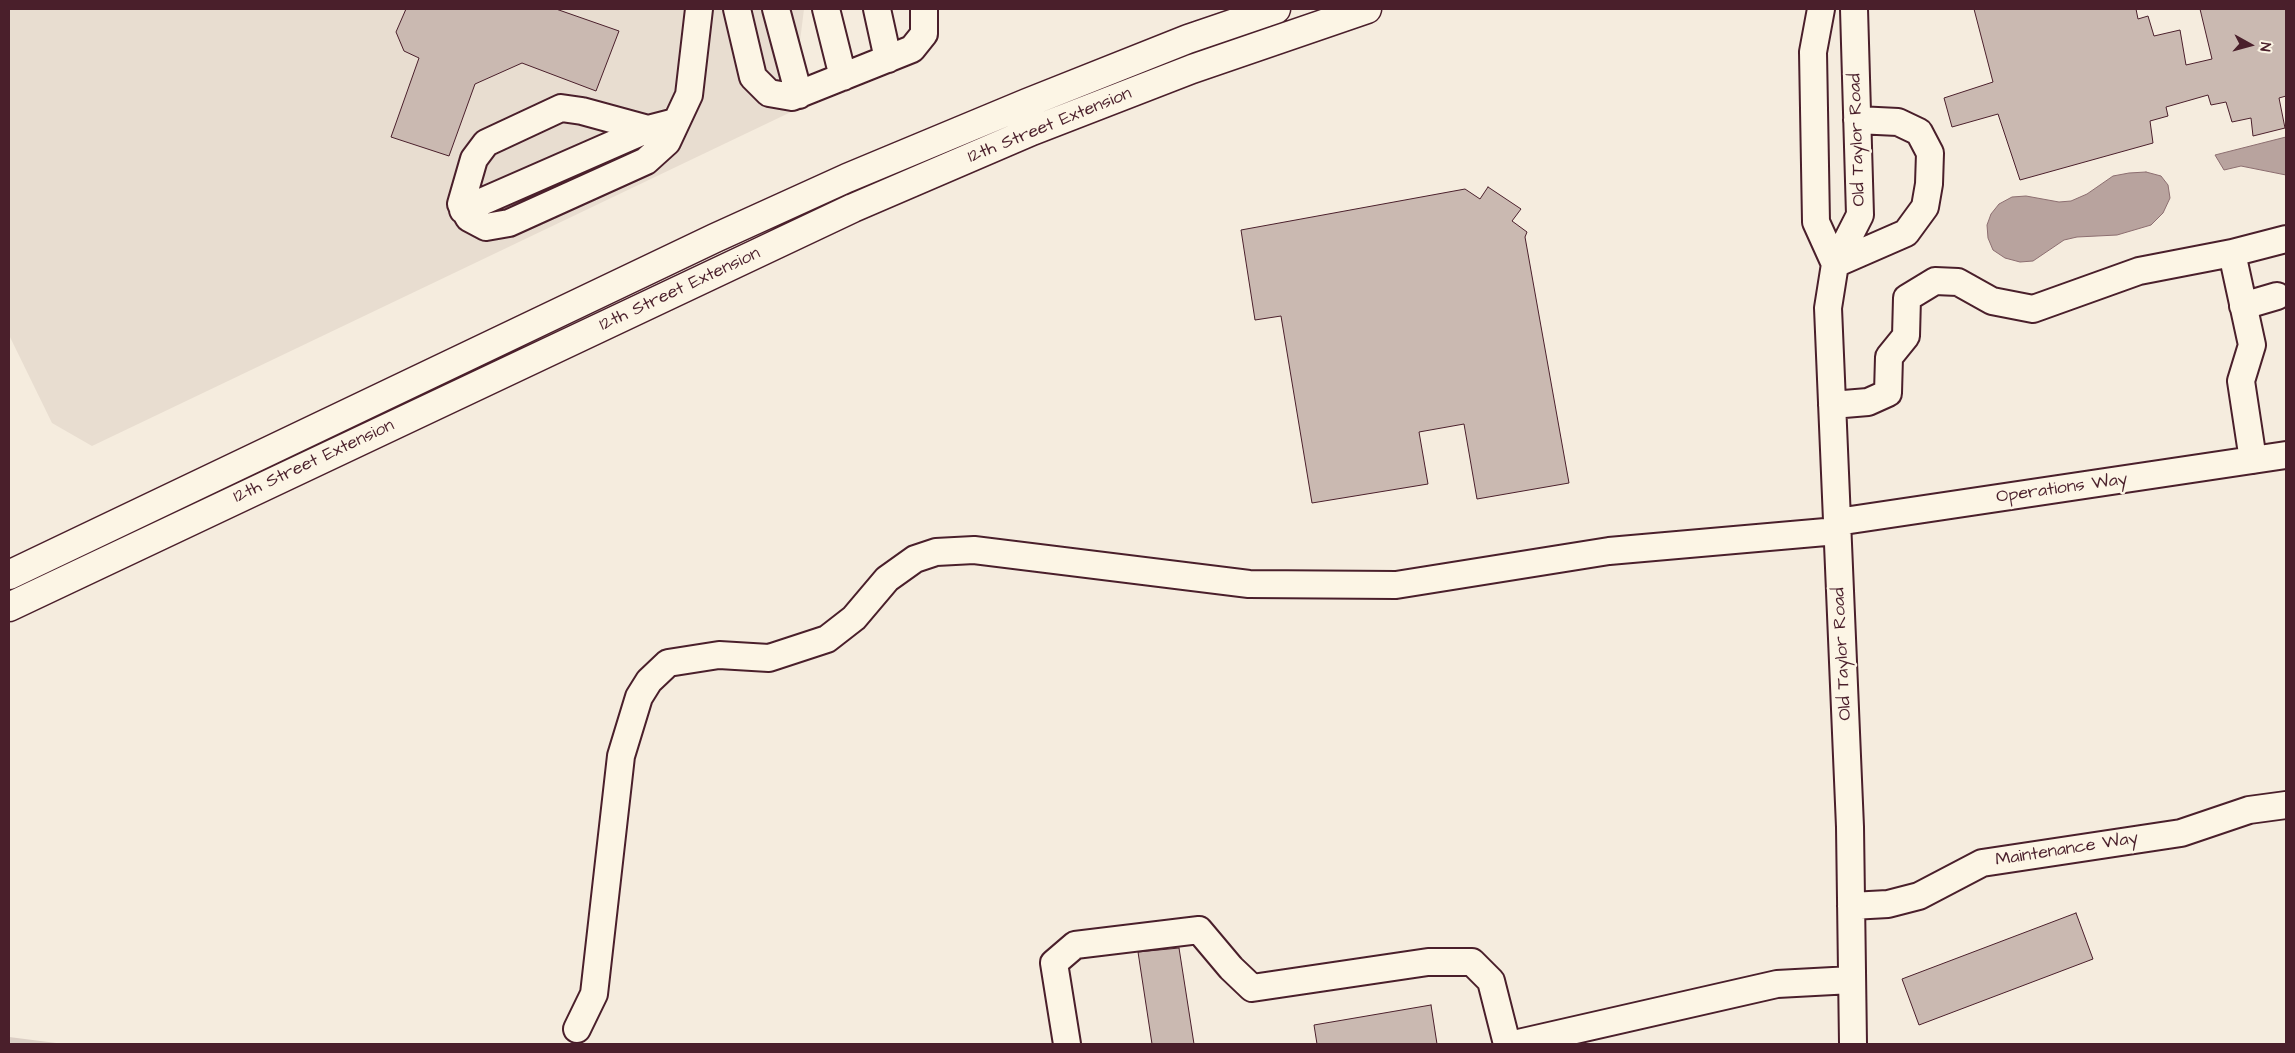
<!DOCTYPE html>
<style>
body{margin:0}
#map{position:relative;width:2295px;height:1053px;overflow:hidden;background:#f5ecde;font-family:"Architects Daughter",sans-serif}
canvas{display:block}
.frame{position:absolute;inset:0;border:10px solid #4a1f2b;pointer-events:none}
.north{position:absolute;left:2225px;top:20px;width:50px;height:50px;-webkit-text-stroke:4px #fcf5e5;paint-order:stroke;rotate:97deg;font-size:14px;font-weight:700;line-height:20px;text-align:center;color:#4a1f2b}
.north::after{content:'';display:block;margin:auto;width:18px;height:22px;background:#4a1f2b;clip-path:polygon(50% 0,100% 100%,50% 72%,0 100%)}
</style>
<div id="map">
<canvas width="2295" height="1053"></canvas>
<div class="frame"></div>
<div class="north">N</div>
</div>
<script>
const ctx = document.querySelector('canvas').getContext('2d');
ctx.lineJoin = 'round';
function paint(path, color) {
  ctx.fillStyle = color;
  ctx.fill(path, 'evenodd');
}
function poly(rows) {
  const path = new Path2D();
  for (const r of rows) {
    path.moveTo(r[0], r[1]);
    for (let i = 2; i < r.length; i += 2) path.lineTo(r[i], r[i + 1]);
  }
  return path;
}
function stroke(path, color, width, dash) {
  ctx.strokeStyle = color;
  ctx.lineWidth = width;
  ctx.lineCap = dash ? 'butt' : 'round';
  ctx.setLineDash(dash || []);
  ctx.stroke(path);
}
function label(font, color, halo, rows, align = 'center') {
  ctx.font = font + ' "Architects Daughter",sans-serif';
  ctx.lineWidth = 5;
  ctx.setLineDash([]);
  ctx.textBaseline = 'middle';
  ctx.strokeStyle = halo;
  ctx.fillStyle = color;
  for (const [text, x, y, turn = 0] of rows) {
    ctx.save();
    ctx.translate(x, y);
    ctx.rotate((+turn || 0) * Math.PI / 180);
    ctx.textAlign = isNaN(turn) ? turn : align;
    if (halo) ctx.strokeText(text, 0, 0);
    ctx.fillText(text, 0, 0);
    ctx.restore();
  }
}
paint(poly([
 [9,9,804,9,791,112,92,446,52,423,9,335]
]), '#e8ddd0');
paint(poly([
 [9,1037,64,1044,9,1044]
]), '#dbcec4');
const water = poly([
 [2286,137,2286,175,2241,166,2224,170,2215,155,2286,137],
 [2146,172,2161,176,2168,185,2170,198,2163,213,2151,225,2117,235,2077,237,2064,240,2033,261,2020,262,2005,258,1993,250,1988,238,1987,225,1991,214,1999,204,2012,197,2026,196,2059,202,2071,201,2087,194,2113,176,2129,173,2146,172]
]);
paint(water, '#b8a39e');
stroke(water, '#8c6e70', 1);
const building = poly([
 [406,9,556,9,619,31,596,91,522,63,475,84,449,156,391,137,419,58,404,51,396,32,406,9],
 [1974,9,2136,9,2138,19,2148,16,2154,36,2180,30,2186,65,2212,59,2200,9,2286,9,2286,96,2279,98,2285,128,2253,136,2251,118,2232,122,2226,102,2211,105,2208,95,2166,107,2168,116,2150,121,2153,143,2020,180,1998,114,1952,127,1944,98,1993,82,1974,9],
 [1488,187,1521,209,1512,221,1527,232,1525,237,1569,483,1477,499,1464,424,1419,432,1428,484,1312,503,1281,316,1255,320,1241,230,1465,189,1480,199,1488,187],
 [2076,913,2093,959,1919,1025,1902,979,2076,913],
 [1179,948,1194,1044,1152,1044,1138,952,1179,948],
 [1431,1005,1437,1044,1317,1044,1314,1025,1431,1005]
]);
paint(building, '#cab9b1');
stroke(building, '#4a1f2b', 1);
const minor = poly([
 [737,9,753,77,769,93,792,97,912,49,924,34,924,9],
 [776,9,799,95],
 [826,9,843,77],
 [877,9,888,59],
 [1821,9,1813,52,1816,222,1835,264,1860,215,1854,9],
 [675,122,648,129,582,111,561,108,486,143,474,159,461,204,469,218,486,227,509,223,646,161,667,142,689,95,699,9],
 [463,210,648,129],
 [2243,306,2277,296],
 [1832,405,1868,402,1888,393,1889,357,1906,336,1907,298,1935,281,1958,282,1992,301,2033,309,2139,271,2232,253],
 [2253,460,2241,381,2252,345,2232,253,2286,239],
 [1837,522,2286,455],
 [1851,906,1888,904,1919,896,1982,863,2181,833,2249,810,2286,805],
 [577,1029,594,994,621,756,639,697,649,681,668,663,719,655,769,658,827,639,854,618,887,579,915,559,936,552,974,550,1249,584,1396,585,1609,551,1837,531],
 [1067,1044,1054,963,1075,945,1199,930,1231,968,1252,988,1428,962,1472,962,1491,981,1507,1044],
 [1514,1044,1777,984,1852,980],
 [1853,1044,1850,827,1828,308,1835,264,1906,233,1925,207,1929,184,1930,153,1919,132,1898,122,1857,120]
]);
const major = poly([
 [9,575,715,238,847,178,1027,103,1188,39,1276,9],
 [9,607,853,208,1032,131,1192,69,1367,9]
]);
stroke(minor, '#4a1f2b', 30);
stroke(major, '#4a1f2b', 31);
stroke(minor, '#fcf5e5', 26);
stroke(major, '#fcf5e5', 28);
label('18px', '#4a1f2b', '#fcf5e5', [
 ["12th Street Extension",1050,126,-22],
 ["Old Taylor Road",1858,140,-92],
 ["12th Street Extension",680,290,-25],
 ["12th Street Extension",314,462,-25],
 ["Operations Way",2062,489,-8],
 ["Old Taylor Road",1843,654,-93],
 ["Maintenance Way",2067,850,-9]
]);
</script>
